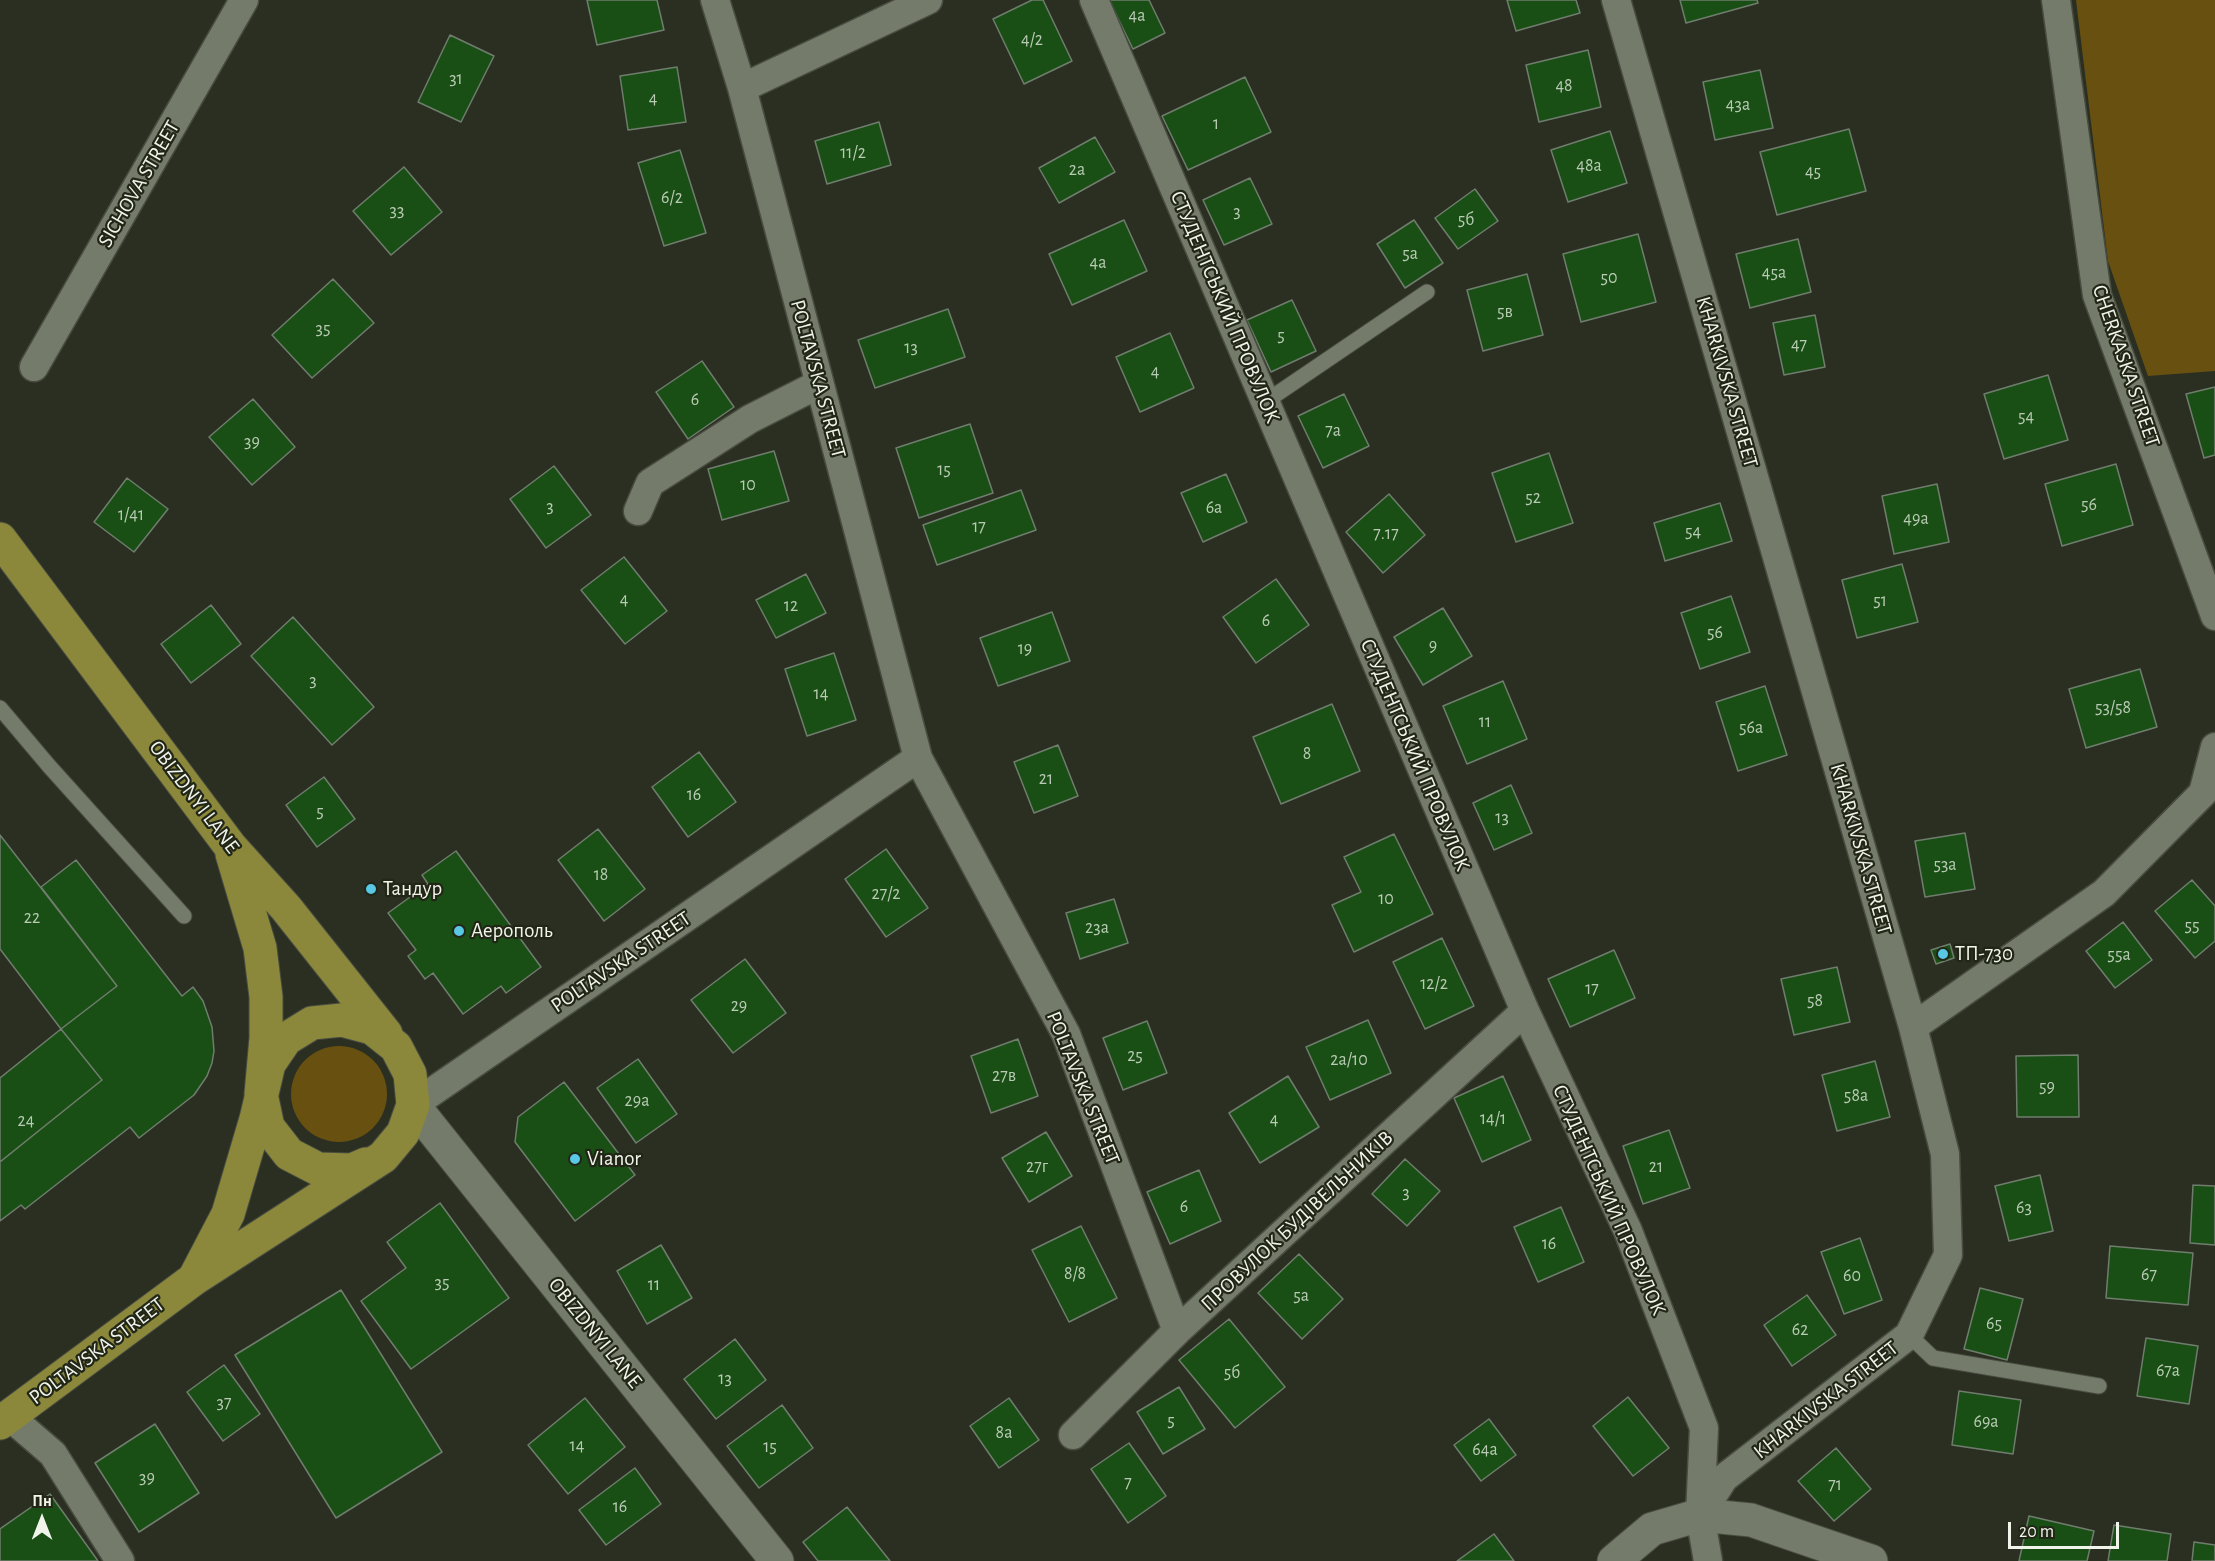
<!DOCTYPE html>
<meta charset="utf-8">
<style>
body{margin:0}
#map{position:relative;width:2215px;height:1561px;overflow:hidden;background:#2a2f21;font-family:"Alegreya Sans",sans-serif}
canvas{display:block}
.north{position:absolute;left:12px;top:1489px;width:60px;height:60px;-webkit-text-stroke:4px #212617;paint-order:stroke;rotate:0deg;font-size:16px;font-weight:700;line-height:24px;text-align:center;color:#f0f4ea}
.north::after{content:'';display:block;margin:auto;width:21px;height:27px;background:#f0f4ea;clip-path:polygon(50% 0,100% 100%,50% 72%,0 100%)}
.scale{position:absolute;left:2008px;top:1522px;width:111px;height:27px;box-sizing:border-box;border:3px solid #f0f4ea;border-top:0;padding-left:8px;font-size:18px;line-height:21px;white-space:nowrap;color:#f0f4ea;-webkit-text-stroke:4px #212617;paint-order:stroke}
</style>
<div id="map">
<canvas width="2215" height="1561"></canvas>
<div class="north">Пн</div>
<div class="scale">20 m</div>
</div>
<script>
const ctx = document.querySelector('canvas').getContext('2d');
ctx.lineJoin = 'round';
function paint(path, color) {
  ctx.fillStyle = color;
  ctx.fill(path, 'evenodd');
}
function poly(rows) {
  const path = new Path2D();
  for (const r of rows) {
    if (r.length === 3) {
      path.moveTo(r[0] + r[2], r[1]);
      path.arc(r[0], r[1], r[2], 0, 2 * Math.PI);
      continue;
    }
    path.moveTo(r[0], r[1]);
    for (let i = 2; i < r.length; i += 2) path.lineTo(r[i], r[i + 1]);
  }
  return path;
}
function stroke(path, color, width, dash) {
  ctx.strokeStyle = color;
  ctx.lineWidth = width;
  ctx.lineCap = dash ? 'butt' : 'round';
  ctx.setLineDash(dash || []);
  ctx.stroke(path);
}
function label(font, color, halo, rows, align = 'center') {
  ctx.font = font + ' "Alegreya Sans",sans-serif';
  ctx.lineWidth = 4.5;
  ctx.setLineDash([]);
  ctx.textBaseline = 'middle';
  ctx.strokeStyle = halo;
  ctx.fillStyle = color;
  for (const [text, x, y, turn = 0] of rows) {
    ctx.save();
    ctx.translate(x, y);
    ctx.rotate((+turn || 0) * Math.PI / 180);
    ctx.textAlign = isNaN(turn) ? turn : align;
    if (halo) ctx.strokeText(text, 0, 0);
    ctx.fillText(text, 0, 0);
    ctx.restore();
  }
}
paint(poly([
 [2076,0,2215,0,2215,371,2148,376,2108,261],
 [339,1094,48]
]), '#685011');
const building = poly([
 [587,0,657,0,664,30,597,45,587,0],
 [1032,0,1043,0,1072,61,1024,84,993,19,1032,0],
 [1109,0,1149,0,1165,33,1133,49,1109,0],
 [1507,0,1576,0,1580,13,1516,31,1507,0],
 [1680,0,1757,0,1758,3,1686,23,1680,0],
 [450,35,494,56,461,122,418,102,450,35],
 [1588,50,1601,107,1539,122,1526,65,1588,50],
 [677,67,686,122,628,130,620,76,677,67],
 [1760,70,1773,128,1715,140,1703,82,1760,70],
 [1245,77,1271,132,1188,170,1162,116,1245,77],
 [879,122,891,165,827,184,815,141,879,122],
 [1849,129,1866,191,1777,215,1760,152,1849,129],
 [1610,131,1627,183,1568,202,1551,150,1610,131],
 [1095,137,1115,172,1059,203,1039,168,1095,137],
 [680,150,706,233,664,246,638,163,680,150],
 [404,167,442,212,391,255,353,211,404,167],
 [1250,178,1272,224,1224,245,1203,200,1250,178],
 [1475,189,1498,221,1458,249,1435,218,1475,189],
 [1124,220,1147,271,1072,305,1049,254,1124,220],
 [1414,220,1443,263,1405,288,1377,244,1414,220],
 [1638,234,1656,302,1581,322,1563,254,1638,234],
 [1798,239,1811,292,1750,308,1736,254,1798,239],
 [1527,274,1543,335,1483,351,1467,290,1527,274],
 [333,279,374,323,312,378,272,335,333,279],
 [1292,300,1316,351,1271,372,1247,320,1292,300],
 [948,309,965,357,875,388,858,340,948,309],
 [1815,315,1825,367,1784,375,1773,323,1815,315],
 [1170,333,1194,388,1140,412,1116,357,1170,333],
 [702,361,734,407,688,439,656,392,702,361],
 [2048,375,2068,440,2004,459,1984,394,2048,375],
 [2215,387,2215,455,2204,458,2186,394,2215,387],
 [1344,394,1369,446,1323,468,1298,416,1344,394],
 [253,399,295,447,252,485,209,437,253,399],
 [970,424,993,493,919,518,896,448,970,424],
 [774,451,789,501,722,520,708,469,774,451],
 [1549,453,1573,523,1516,542,1492,473,1549,453],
 [2116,464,2133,525,2062,546,2045,484,2116,464],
 [554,466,591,515,546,548,510,499,554,466],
 [1226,474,1247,522,1203,542,1181,493,1226,474],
 [127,478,168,509,134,552,94,522,127,478],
 [1937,484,1949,542,1894,554,1882,496,1937,484],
 [1021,490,1036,530,937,565,923,525,1021,490],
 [1389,494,1425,535,1383,573,1346,532,1389,494],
 [1720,503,1732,541,1665,561,1654,523,1720,503],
 [624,557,667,611,625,644,581,590,624,557],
 [1902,564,1918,622,1857,638,1842,580,1902,564],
 [806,574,826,613,776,638,756,600,806,574],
 [1276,579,1309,625,1256,663,1223,617,1276,579],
 [1731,596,1750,652,1700,669,1681,613,1731,596],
 [211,605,241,644,191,683,161,644,211,605],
 [1443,608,1472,656,1423,685,1394,637,1443,608],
 [1052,612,1070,661,998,686,980,638,1052,612],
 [293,617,374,707,332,745,251,656,293,617],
 [834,653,856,720,807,736,785,669,834,653],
 [2140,669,2157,727,2086,748,2069,689,2140,669],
 [1503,681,1527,739,1467,764,1443,706,1503,681],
 [1765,686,1787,755,1738,771,1716,702,1765,686],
 [1332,704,1360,771,1281,804,1253,737,1332,704],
 [1058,745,1078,796,1034,813,1014,762,1058,745],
 [699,752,736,802,688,837,652,787,699,752],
 [324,777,355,819,317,847,286,805,324,777],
 [1511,785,1532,833,1494,850,1473,803,1511,785],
 [598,829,645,889,604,921,558,860,598,829],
 [1965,833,1975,889,1925,897,1915,841,1965,833],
 [1394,834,1433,914,1354,952,1332,905,1361,892,1344,857,1394,834],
 [0,835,117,986,61,1029,0,949,0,835],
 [886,849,928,908,886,937,845,879,886,849],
 [456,851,541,967,506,993,501,986,463,1014,433,973,425,979,408,956,416,950,388,913,428,884,422,875,456,851],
 [76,860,182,996,193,987,203,1001,212,1027,214,1051,212,1063,207,1076,194,1095,139,1138,130,1127,25,1209,21,1205,0,1221,0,1162,102,1080,61,1029,117,986,41,887,76,860],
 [2192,880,2215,906,2215,941,2195,958,2155,911,2192,880],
 [1114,899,1128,943,1080,959,1066,913,1114,899],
 [2123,922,2152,960,2115,988,2086,951,2123,922],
 [1442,938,1474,1006,1425,1029,1393,962,1442,938],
 [1950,944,1954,958,1936,964,1931,950,1950,944],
 [1614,950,1635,998,1570,1027,1548,979,1614,950],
 [745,959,786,1013,733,1053,691,1000,745,959],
 [1837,967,1850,1022,1794,1035,1781,979,1837,967],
 [1368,1020,1391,1073,1330,1100,1306,1047,1368,1020],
 [1147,1021,1167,1073,1123,1090,1103,1038,1147,1021],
 [61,1029,102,1080,0,1162,0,1078,61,1029],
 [1018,1039,1038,1096,991,1113,971,1056,1018,1039],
 [2078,1055,2079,1117,2017,1117,2016,1056,2078,1055],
 [638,1059,677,1114,636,1143,597,1088,638,1059],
 [1875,1061,1890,1117,1837,1131,1822,1075,1875,1061],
 [1288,1076,1319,1127,1260,1163,1229,1113,1288,1076],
 [1503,1076,1531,1140,1482,1162,1454,1098,1503,1076],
 [564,1082,635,1175,575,1221,515,1142,518,1117,564,1082],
 [1669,1130,1690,1188,1643,1204,1623,1146,1669,1130],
 [1046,1132,1072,1176,1029,1202,1002,1158,1046,1132],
 [1405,1159,1440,1191,1407,1226,1372,1194,1405,1159],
 [1199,1170,1221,1221,1170,1244,1147,1192,1199,1170],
 [2040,1175,2053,1231,2009,1241,1995,1186,2040,1175],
 [2193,1185,2215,1186,2215,1245,2190,1243,2193,1185],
 [440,1203,509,1298,411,1369,361,1301,406,1268,387,1242,440,1203],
 [1561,1207,1584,1262,1538,1282,1514,1227,1561,1207],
 [1081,1226,1117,1298,1069,1322,1032,1250,1081,1226],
 [1860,1238,1882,1300,1844,1314,1821,1252,1860,1238],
 [661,1245,692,1298,647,1324,617,1271,661,1245],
 [2110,1246,2193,1253,2188,1305,2106,1298,2110,1246],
 [1299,1254,1343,1299,1302,1339,1258,1293,1299,1254],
 [1980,1288,2023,1299,2007,1360,1964,1349,1980,1288],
 [341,1290,442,1452,336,1518,235,1355,341,1290],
 [1807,1295,1836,1335,1792,1366,1764,1325,1807,1295],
 [1229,1319,1285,1387,1235,1428,1179,1360,1229,1319],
 [2146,1338,2198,1346,2189,1404,2137,1396,2146,1338],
 [735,1339,766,1380,716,1419,684,1379,735,1339],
 [224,1365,260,1414,223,1441,187,1392,224,1365],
 [1179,1387,1205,1429,1163,1454,1137,1412,1179,1387],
 [1959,1391,2021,1400,2013,1454,1952,1445,1959,1391],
 [1628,1397,1669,1448,1633,1476,1593,1426,1628,1397],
 [585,1398,625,1447,568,1494,528,1445,585,1398],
 [1009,1398,1039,1440,999,1468,970,1426,1009,1398],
 [782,1405,813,1448,759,1488,727,1446,782,1405],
 [1489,1419,1516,1455,1481,1481,1454,1445,1489,1419],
 [155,1424,199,1493,139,1532,95,1463,155,1424],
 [1129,1443,1166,1496,1128,1523,1091,1469,1129,1443],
 [1836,1448,1871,1489,1834,1521,1798,1481,1836,1448],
 [635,1468,661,1504,606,1545,579,1510,635,1468],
 [50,1494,98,1561,0,1561,0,1529,50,1494],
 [847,1507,890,1561,818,1561,803,1542,847,1507],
 [2029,1516,2094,1531,2087,1561,2019,1561,2029,1516],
 [2114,1525,2171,1534,2167,1561,2108,1561,2114,1525],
 [1494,1534,1514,1561,1457,1561,1494,1534],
 [2194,1542,2215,1545,2215,1561,2192,1561,2194,1542]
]);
paint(building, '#194f15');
stroke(building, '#707d6e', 1.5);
const service = poly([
 [1265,402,1427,292],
 [0,708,49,766,184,916],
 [1909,1335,1933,1358,2099,1386]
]);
const minor = poly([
 [715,0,742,88,918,758,1066,1034,1177,1331],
 [1094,0,1525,1011,1628,1231,1704,1428,1700,1515,1708,1561],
 [1616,0,1913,1027,1945,1154,1948,1255,1909,1335,1724,1478,1701,1514],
 [2056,0,2097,295,2215,616],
 [742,88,928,0],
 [34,367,244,0],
 [638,511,650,483,750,419,819,384],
 [1913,1027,2104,893,2203,793,2215,747],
 [413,1105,918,758],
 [9,1416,53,1454,120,1561],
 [1073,1435,1177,1331,1525,1011]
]);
const tertiary = poly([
 [413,1105,777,1561],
 [1614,1561,1652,1529,1700,1515,1751,1520,1871,1561]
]);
const primary = poly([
 [0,539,230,846,286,908,386,1034],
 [232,854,260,948,266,997,266,1038,261,1094,268,1127,289,1154,318,1169,352,1170,366,1164],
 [0,1423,194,1279,383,1157,403,1133,413,1105,410,1074,396,1047,372,1028,342,1020,312,1023,286,1039,269,1064,256,1119,228,1214,194,1279]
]);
stroke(service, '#484c40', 17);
stroke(minor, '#484c40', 31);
stroke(tertiary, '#484c40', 35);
stroke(primary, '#484c40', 35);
stroke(service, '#757b6a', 15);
stroke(minor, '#757b6a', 28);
stroke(tertiary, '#757b6a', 33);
stroke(primary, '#8b883b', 33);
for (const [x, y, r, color] of [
 [371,889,6,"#59c8e5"],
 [459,931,6,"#59c8e5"],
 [1943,954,6,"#59c8e5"],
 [575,1159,6,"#59c8e5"]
]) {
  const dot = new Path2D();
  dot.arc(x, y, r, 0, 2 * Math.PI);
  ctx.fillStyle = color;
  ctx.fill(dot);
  stroke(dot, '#212617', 2);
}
label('18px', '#bacbb5', null, [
 ["4а",1137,16],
 ["4/2",1032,40],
 ["31",456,79],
 ["48",1564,86],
 ["4",653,99],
 ["43а",1738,105],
 ["1",1216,124],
 ["11/2",853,153],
 ["48а",1589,166],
 ["2а",1077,170],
 ["45",1813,172],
 ["6/2",672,198],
 ["33",397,211],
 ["3",1237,212],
 ["5б",1466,220],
 ["5а",1410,254],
 ["4а",1098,263],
 ["45а",1774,273],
 ["50",1609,278],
 ["5в",1505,312],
 ["35",323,329],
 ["5",1281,336],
 ["47",1799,345],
 ["13",911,348],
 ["4",1155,372],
 ["6",695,400],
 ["54",2026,417],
 ["7а",1333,431],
 ["39",252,442],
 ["15",944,470],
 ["10",748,485],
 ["52",1533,498],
 ["56",2089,505],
 ["3",550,507],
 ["6а",1214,508],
 ["1/41",131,515],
 ["49а",1916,519],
 ["17",979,527],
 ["54",1693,532],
 ["7.17",1386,534],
 ["4",624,600],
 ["51",1880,601],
 ["12",791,606],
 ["6",1266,621],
 ["56",1715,633],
 ["9",1433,646],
 ["19",1025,649],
 ["3",313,681],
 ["14",821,694],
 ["53/58",2113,708],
 ["11",1485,722],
 ["56а",1751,728],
 ["8",1307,754],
 ["21",1046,779],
 ["16",694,795],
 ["5",320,812],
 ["13",1502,818],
 ["53а",1945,865],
 ["18",601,875],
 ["27/2",886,894],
 ["10",1386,899],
 ["22",32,918],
 ["55",2192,926],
 ["23а",1097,928],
 ["55а",2119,955],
 ["12/2",1434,984],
 ["17",1592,989],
 ["58",1815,1001],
 ["29",739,1006],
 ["25",1135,1056],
 ["2а/10",1349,1060],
 ["27в",1004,1076],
 ["59",2047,1087],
 ["58а",1856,1096],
 ["29а",637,1101],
 ["14/1",1493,1119],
 ["4",1274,1120],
 ["24",26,1121],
 ["27г",1037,1167],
 ["21",1656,1167],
 ["3",1406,1193],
 ["6",1184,1207],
 ["63",2024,1208],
 ["16",1549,1244],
 ["8/8",1075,1274],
 ["67",2149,1275],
 ["60",1852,1276],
 ["35",442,1283],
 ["11",654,1285],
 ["5а",1301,1296],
 ["65",1994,1324],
 ["62",1800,1330],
 ["67а",2168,1371],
 ["5б",1232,1373],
 ["13",725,1379],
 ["37",224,1403],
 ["5",1171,1421],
 ["69а",1986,1422],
 ["8а",1004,1433],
 ["14",577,1446],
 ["15",770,1447],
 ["64а",1485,1450],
 ["39",147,1478],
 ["7",1128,1483],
 ["71",1835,1485],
 ["16",620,1507]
]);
label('21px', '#f0f4ea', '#212617', [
 ["SICHOVA STREET",139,184,-60],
 ["СТУДЕНТСЬКИЙ ПРОВУЛОК",1225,307,67],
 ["CHERKASKA STREET",2126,366,71],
 ["POLTAVSKA STREET",818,379,75],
 ["KHARKIVSKA STREET",1727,382,74],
 ["СТУДЕНТСЬКИЙ ПРОВУЛОК",1415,755,67],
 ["OBIZDNYI LANE",194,797,53],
 ["KHARKIVSKA STREET",1861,849,74],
 ["POLTAVSKA STREET",621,962,-34],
 ["POLTAVSKA STREET",1083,1088,68],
 ["СТУДЕНТСЬКИЙ ПРОВУЛОК",1609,1200,66],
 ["ПРОВУЛОК БУДІВЕЛЬНИКІВ",1297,1221,-43],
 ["OBIZDNYI LANE",595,1333,51],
 ["POLTAVSKA STREET",97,1351,-37],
 ["KHARKIVSKA STREET",1826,1400,-38]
]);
label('21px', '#f0f4ea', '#212617', [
 ["Тандур",383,889],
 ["Аерополь",471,931],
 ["ТП-730",1955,954],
 ["Vianor",587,1159]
], 'left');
</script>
